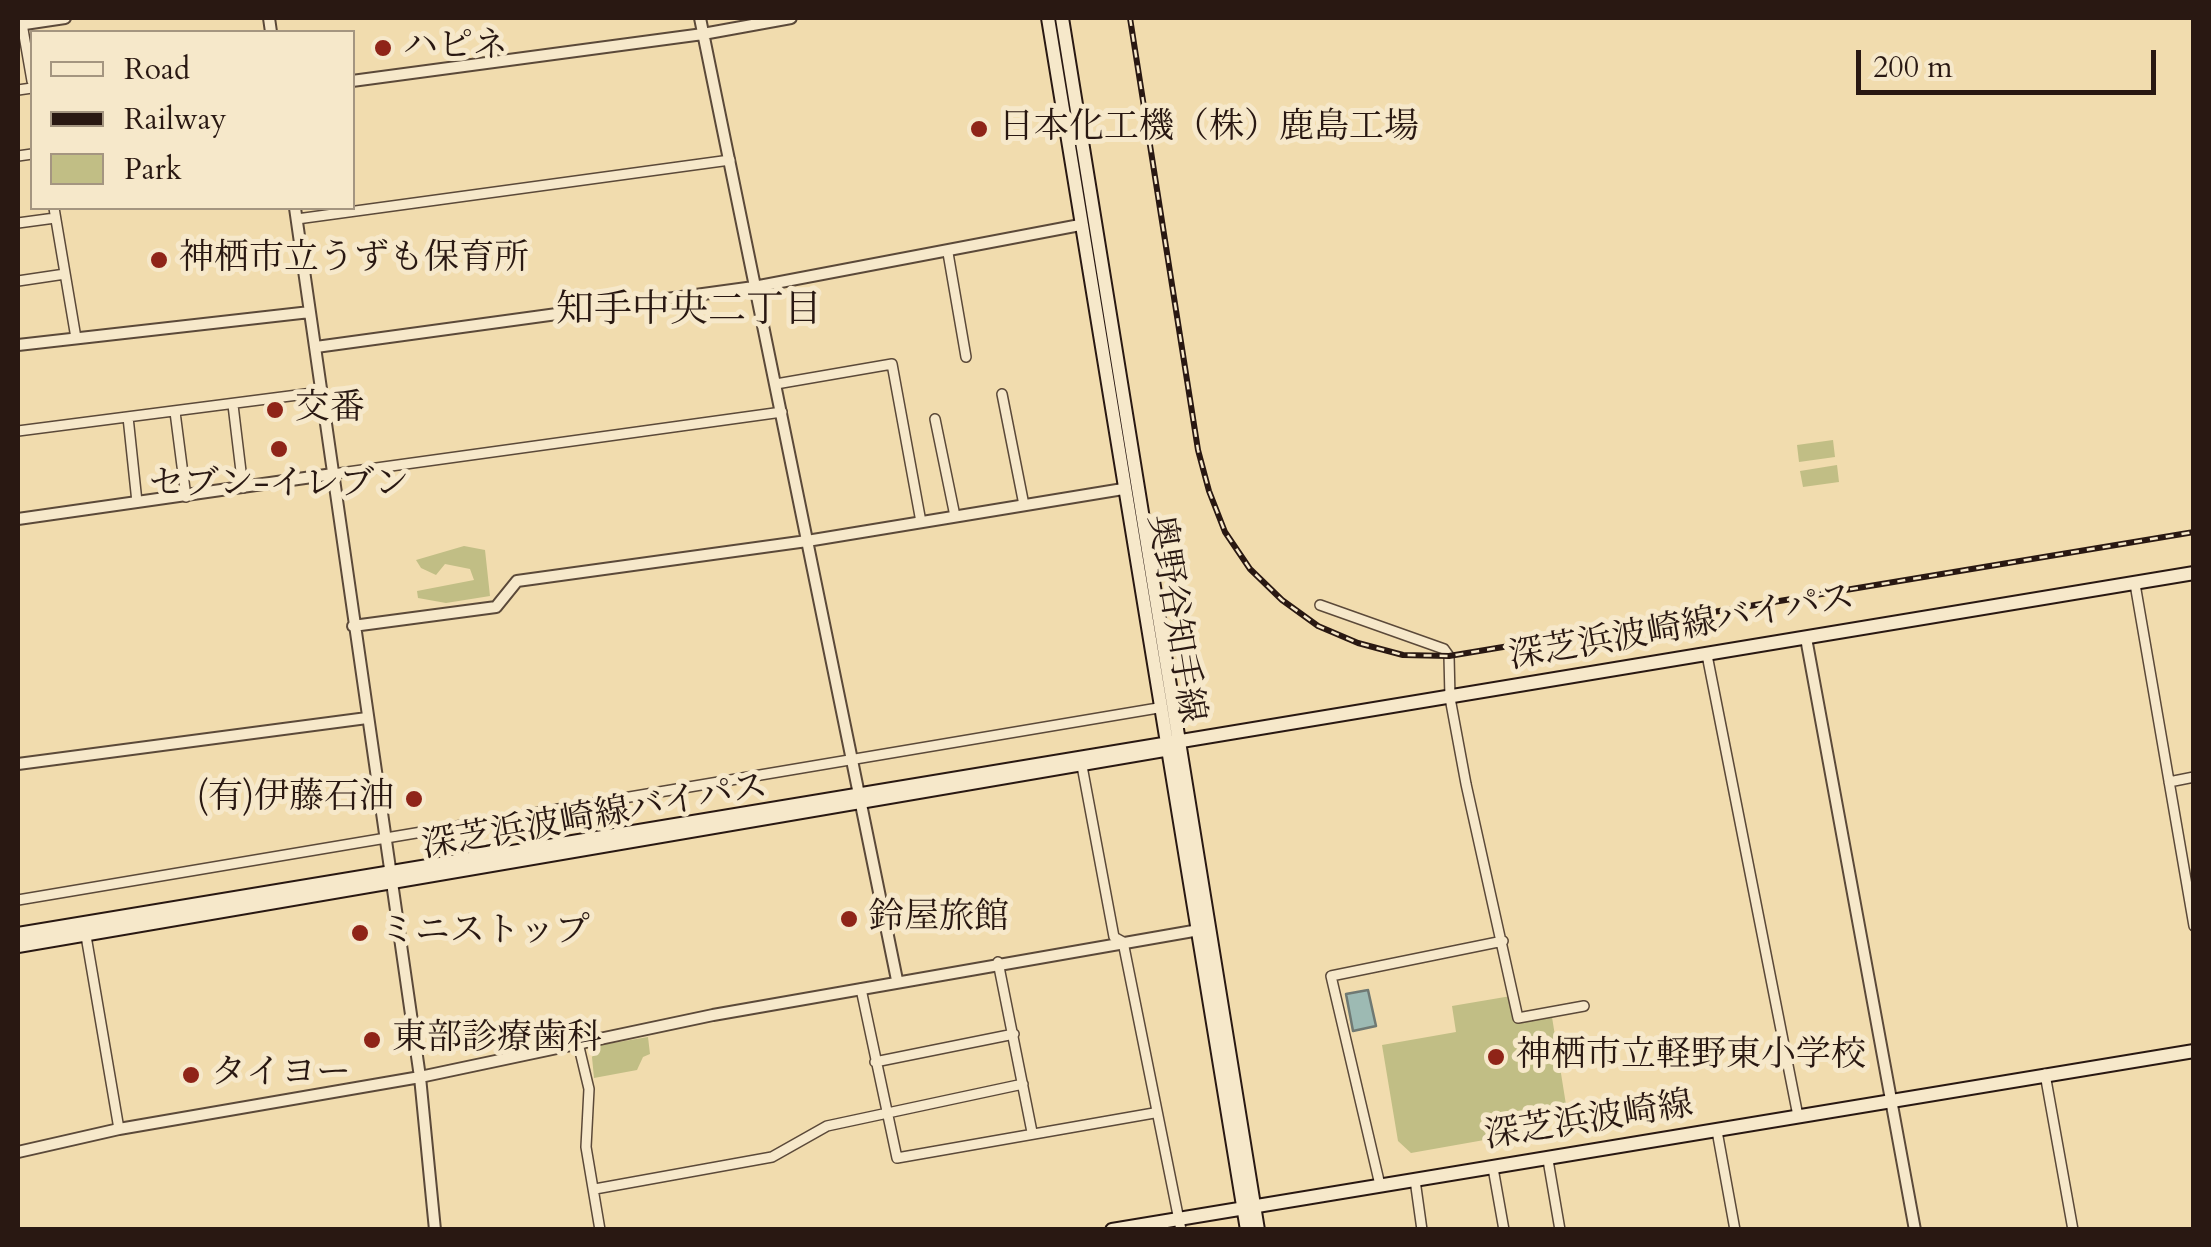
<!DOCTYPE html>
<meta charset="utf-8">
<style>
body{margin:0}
#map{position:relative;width:2211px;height:1247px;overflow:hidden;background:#f1dcae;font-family:Cardo,serif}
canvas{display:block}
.frame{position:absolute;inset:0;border:20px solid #291812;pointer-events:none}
.legend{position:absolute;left:30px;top:30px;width:325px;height:180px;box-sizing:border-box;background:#f6e8ca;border:2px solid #a49580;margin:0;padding:12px 18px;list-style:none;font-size:30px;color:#291812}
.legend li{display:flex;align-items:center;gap:20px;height:50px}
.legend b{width:50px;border:2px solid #a49580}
.scale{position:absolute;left:1856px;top:50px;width:300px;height:45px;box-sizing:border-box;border:5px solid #291812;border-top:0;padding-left:12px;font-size:30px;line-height:35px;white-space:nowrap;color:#291812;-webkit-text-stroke:8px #f6e8ca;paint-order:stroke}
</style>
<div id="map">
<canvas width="2211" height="1247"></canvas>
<div class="frame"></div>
<ul class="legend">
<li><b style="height:12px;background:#f6e8ca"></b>Road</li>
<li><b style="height:12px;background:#291812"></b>Railway</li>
<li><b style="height:28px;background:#c1be85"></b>Park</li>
</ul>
<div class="scale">200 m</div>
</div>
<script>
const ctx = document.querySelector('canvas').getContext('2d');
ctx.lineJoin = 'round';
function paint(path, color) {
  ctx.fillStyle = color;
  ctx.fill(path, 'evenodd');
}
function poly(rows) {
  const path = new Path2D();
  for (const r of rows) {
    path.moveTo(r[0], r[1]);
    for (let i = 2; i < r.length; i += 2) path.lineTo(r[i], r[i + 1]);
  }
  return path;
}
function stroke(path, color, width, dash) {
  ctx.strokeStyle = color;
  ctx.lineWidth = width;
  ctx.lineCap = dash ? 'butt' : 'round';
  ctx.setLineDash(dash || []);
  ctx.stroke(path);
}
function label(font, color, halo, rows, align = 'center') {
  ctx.font = font + ' Cardo,"Noto Serif JP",serif';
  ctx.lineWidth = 10;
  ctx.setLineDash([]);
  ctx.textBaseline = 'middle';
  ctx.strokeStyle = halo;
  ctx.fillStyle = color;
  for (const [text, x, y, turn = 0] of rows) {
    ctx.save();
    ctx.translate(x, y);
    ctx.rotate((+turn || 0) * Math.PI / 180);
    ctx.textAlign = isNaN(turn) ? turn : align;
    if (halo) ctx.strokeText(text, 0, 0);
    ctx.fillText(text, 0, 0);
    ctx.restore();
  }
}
paint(poly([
 [1833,440,1835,457,1799,462,1797,445],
 [1837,465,1839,482,1803,487,1800,471],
 [464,546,485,550,490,596,446,603,418,598,417,591,474,580,470,569,445,564,436,575,421,568,416,560],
 [1511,996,1516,1023,1552,1017,1567,1111,1534,1117,1535,1131,1411,1153,1398,1141,1382,1045,1456,1032,1452,1006],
 [648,1037,650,1054,643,1057,637,1070,594,1078,592,1057,601,1045]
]), '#c1be85');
const water = poly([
 [1368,990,1376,1026,1353,1031,1346,994,1368,990]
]);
paint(water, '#9dbab3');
stroke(water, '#6f7973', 2.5);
const minor = poly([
 [21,18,32,81],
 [18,90,32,88],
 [18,156,32,154],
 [54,208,76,338],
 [297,219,730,160],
 [18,223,55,218],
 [948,253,966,357],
 [18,281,65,274],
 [776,384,892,364,921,522],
 [1002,394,1024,505],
 [233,405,243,488],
 [175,412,186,497],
 [128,417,137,502],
 [935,419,955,516],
 [18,431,321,392],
 [333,474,782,412],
 [2135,584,2194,926],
 [1320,605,1444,649,1449,656,1450,698,1466,784,1518,1018,1584,1006],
 [1707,655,1798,1116],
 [1082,766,1114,937,1123,942,1181,1230],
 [2169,782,2194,777],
 [18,900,1158,708],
 [85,930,119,1129],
 [998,962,1032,1132],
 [861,989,897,1158,1154,1113],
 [578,1043,589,1089,586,1147,600,1230],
 [875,1062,1014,1034],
 [2045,1074,2073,1230],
 [1717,1131,1735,1230],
 [1548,1160,1560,1230],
 [1493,1168,1504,1230],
 [1415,1180,1422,1230],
 [1380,1185,1331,976,1503,941],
 [595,1189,772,1157,827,1126,1023,1084]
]);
const tertiary = poly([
 [269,18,271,32],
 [700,18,897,980],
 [18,25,65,18],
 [352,81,703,34,791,18],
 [295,208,420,1077,435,1230],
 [18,345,310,312],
 [316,347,754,287,1080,225],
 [18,519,333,474],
 [353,626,496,607,517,581,807,541,1123,489],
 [1806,638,1915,1230],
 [18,764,367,718],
 [18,1152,119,1129,420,1077,713,1015,1199,930]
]);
const secondary = poly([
 [1048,18,1247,1230],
 [1062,18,1258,1230],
 [18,934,2194,573],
 [18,946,1170,749],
 [1112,1230,2194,1051]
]);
stroke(minor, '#5b4939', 12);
stroke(tertiary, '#5b4939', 14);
stroke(secondary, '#291812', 16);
stroke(minor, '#f6e8ca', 9);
stroke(tertiary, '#f6e8ca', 10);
stroke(secondary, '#f6e8ca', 12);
const rail = poly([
 [1130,18,1198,450,1209,491,1225,532,1250,569,1282,600,1318,626,1358,643,1403,655,1449,656,2194,532]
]);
stroke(rail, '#291812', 6);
stroke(rail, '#f6e8ca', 2.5, [8]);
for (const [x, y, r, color] of [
 [383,48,10,"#8f2418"],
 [979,129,10,"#8f2418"],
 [159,260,10,"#8f2418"],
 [275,410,10,"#8f2418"],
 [279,449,10,"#8f2418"],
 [414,799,10,"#8f2418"],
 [849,919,10,"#8f2418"],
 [360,933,10,"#8f2418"],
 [372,1040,10,"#8f2418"],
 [1496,1057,10,"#8f2418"],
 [191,1075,10,"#8f2418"]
]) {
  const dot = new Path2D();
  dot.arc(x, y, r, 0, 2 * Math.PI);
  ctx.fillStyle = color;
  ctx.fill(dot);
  stroke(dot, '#f6e8ca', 4);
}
label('35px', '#291812', '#f6e8ca', [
 ["ハピネ",403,48],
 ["日本化工機（株）鹿島工場",999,129],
 ["神栖市立うずも保育所",179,260],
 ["交番",295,410],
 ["セブン-イレブン",279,486,"center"],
 ["(有)伊藤石油",394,799,"right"],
 ["鈴屋旅館",869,919],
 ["ミニストップ",380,933],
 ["東部診療歯科",392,1040],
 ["神栖市立軽野東小学校",1516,1057],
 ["タイヨー",211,1075]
], 'left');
label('35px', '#291812', '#f6e8ca', [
 ["奥野谷知手線",1174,619,81],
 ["深芝浜波崎線バイパス",1682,629,-10],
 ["深芝浜波崎線バイパス",595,818,-10],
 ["深芝浜波崎線",1589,1122,-9]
]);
label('38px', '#291812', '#f6e8ca', [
 ["知手中央二丁目",689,312]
]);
</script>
